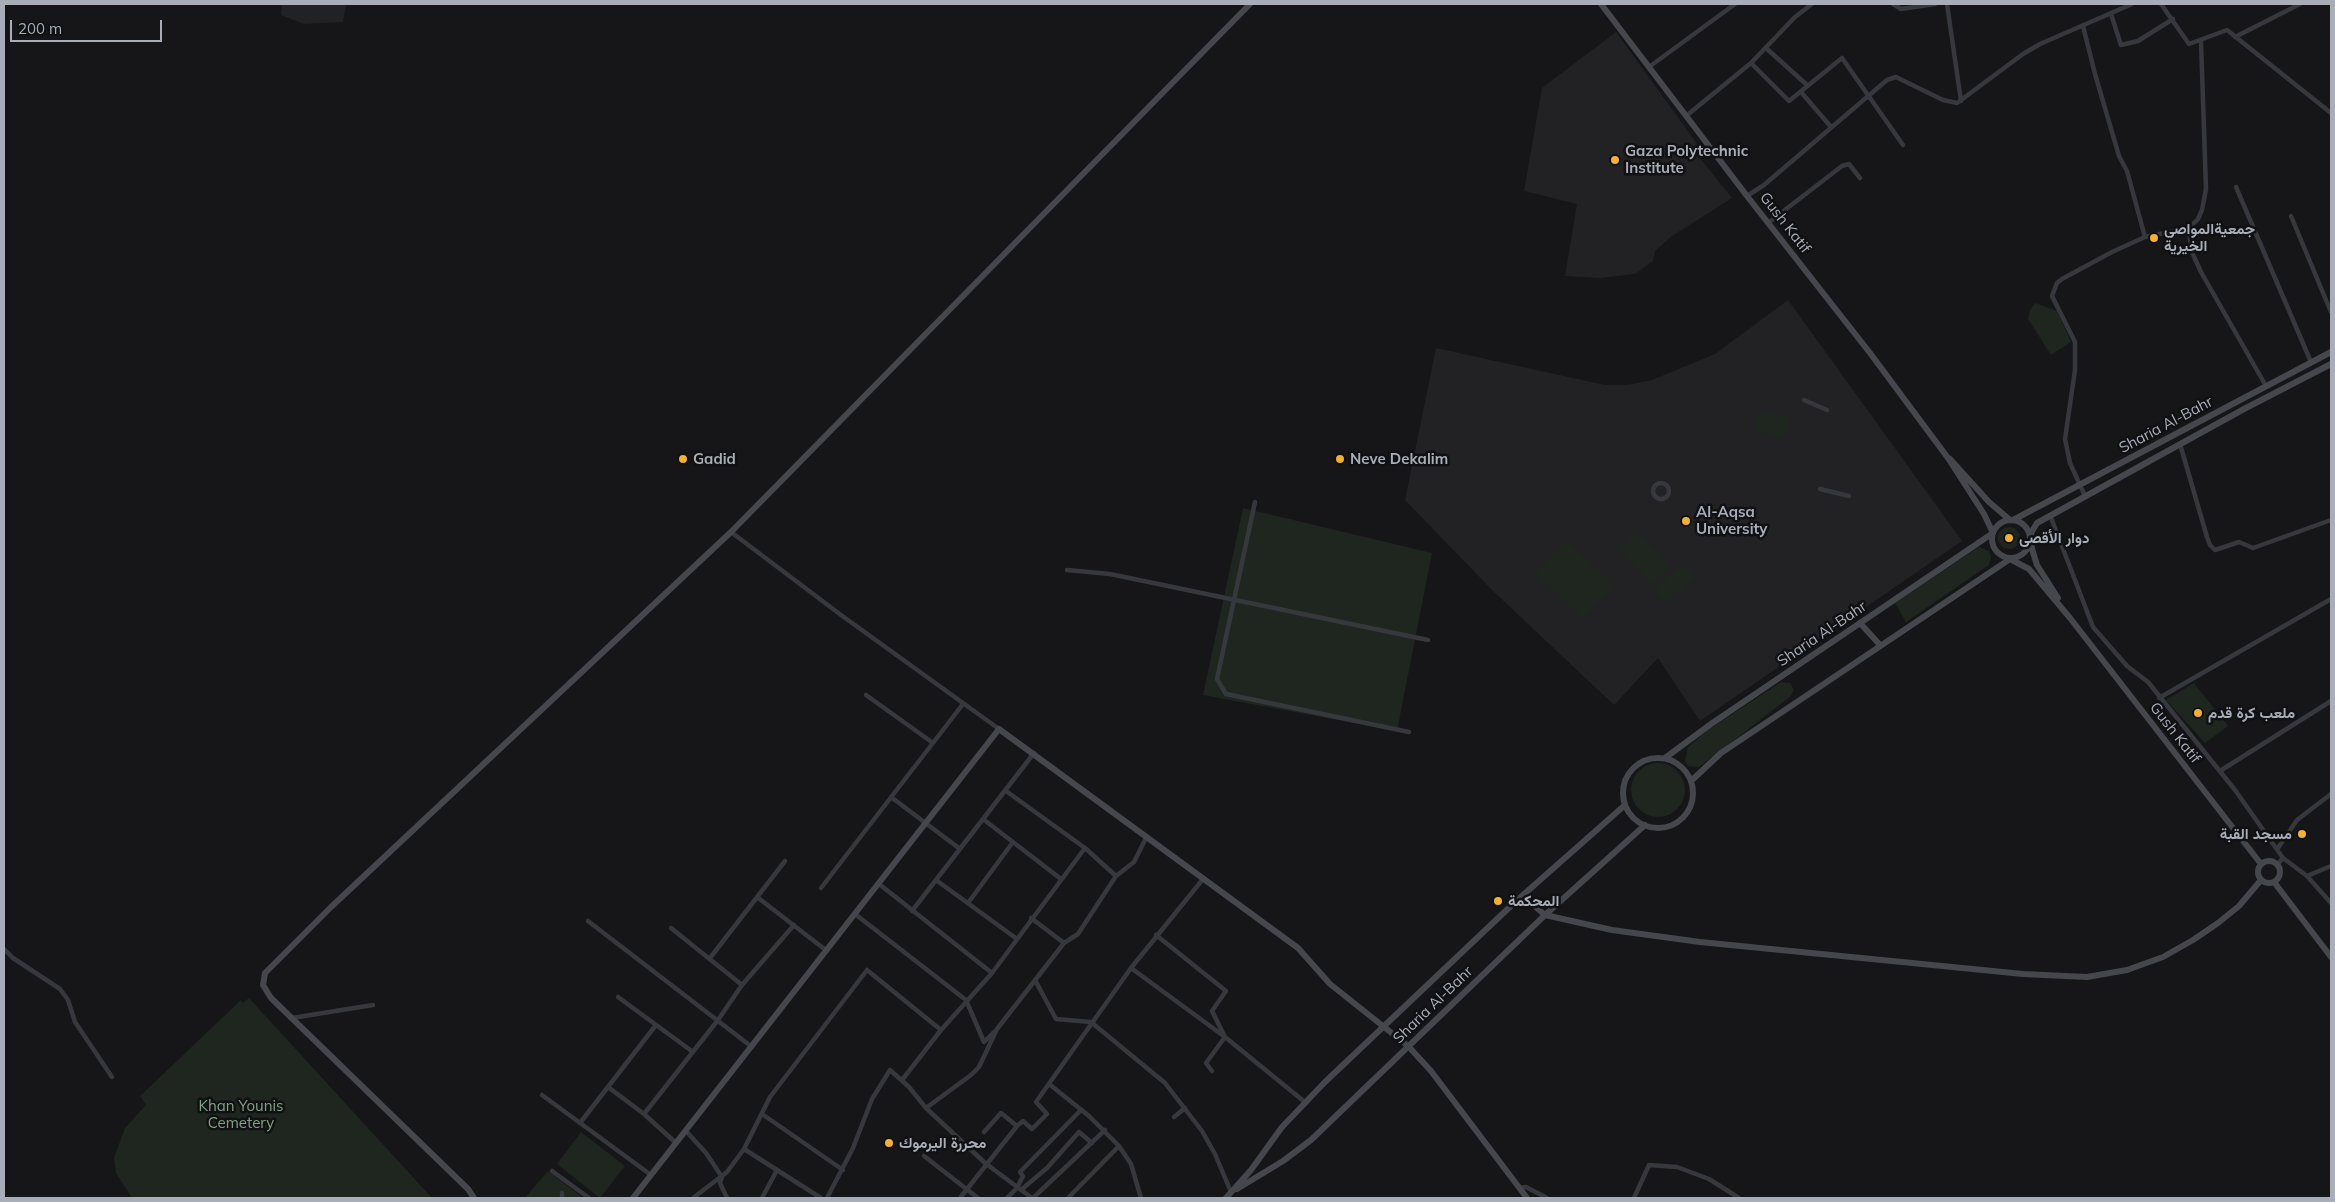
<!DOCTYPE html>
<meta charset="utf-8">
<style>
body{margin:0}
#map{position:relative;width:2335px;height:1202px;overflow:hidden;background:#161618;font-family:Mulish,sans-serif}
canvas{display:block}
.frame{position:absolute;inset:0;border:5px solid #a8adb8;pointer-events:none}
.scale{position:absolute;left:10px;top:20px;width:152px;height:22px;box-sizing:border-box;border:2px solid #a8adb8;border-top:0;padding-left:6px;font-size:15px;line-height:18px;white-space:nowrap;color:#a8adb8;-webkit-text-stroke:4px #111113;paint-order:stroke}
</style>
<div id="map">
<canvas width="2335" height="1202"></canvas>
<div class="frame"></div>
<div class="scale">200 m</div>
</div>
<script>
const ctx = document.querySelector('canvas').getContext('2d');
ctx.lineJoin = 'round';
function paint(path, color) {
  ctx.fillStyle = color;
  ctx.fill(path, 'evenodd');
}
function poly(rows) {
  const path = new Path2D();
  for (const r of rows) {
    if (r.length === 3) {
      path.moveTo(r[0] + r[2], r[1]);
      path.arc(r[0], r[1], r[2], 0, 2 * Math.PI);
      continue;
    }
    path.moveTo(r[0], r[1]);
    for (let i = 2; i < r.length; i += 2) path.lineTo(r[i], r[i + 1]);
  }
  return path;
}
function stroke(path, color, width, dash) {
  ctx.strokeStyle = color;
  ctx.lineWidth = width;
  ctx.lineCap = dash ? 'butt' : 'round';
  ctx.setLineDash(dash || []);
  ctx.stroke(path);
}
function label(font, color, halo, rows, align = 'center') {
  ctx.font = font + ' Mulish,Vazirmatn,sans-serif';
  ctx.lineWidth = 5;
  ctx.setLineDash([]);
  ctx.textBaseline = 'middle';
  ctx.strokeStyle = halo;
  ctx.fillStyle = color;
  for (const [text, x, y, turn = 0] of rows) {
    ctx.save();
    ctx.translate(x, y);
    ctx.rotate((+turn || 0) * Math.PI / 180);
    ctx.textAlign = isNaN(turn) ? turn : align;
    if (halo) ctx.strokeText(text, 0, 0);
    ctx.fillText(text, 0, 0);
    ctx.restore();
  }
}
paint(poly([
 [282,4,346,4,343,22,304,24,281,15],
 [1616,32,1698,145,1695,152,1732,198,1672,236,1655,251,1653,261,1635,274,1600,278,1565,276,1577,204,1524,191,1542,88],
 [1788,300,1962,541,1700,721,1658,658,1614,705,1492,590,1405,500,1436,348,1605,385,1628,385,1652,380,1715,354]
]), '#222225');
paint(poly([
 [2035,303,2057,311,2071,342,2051,355,2028,319,2030,310],
 [1758,410,1790,417,1785,438,1754,431],
 [1243,508,1432,553,1397,731,1203,695],
 [2009,538,11],
 [1638,532,1670,567,1651,584,1620,549],
 [1566,540,1614,585,1583,618,1535,574],
 [1979,547,1989,551,1991,557,1989,565,1906,622,1895,603],
 [1683,564,1695,577,1666,602,1654,589],
 [1781,682,1790,683,1794,690,1790,697,1699,767,1688,766,1685,761,1688,747,1708,730],
 [2194,683,2228,726,2205,743,2166,700],
 [1658,790,27],
 [249,998,432,1198,132,1198,116,1173,114,1158,125,1128,146,1105,140,1096,241,1000,243,1003],
 [581,1132,625,1166,600,1198,557,1164],
 [548,1171,583,1198,525,1198]
]), '#1e261f');
stroke(poly([
 [1893,4,1901,9,1935,4],
 [1947,4,1961,101],
 [2161,4,2189,44,2227,30,2331,113],
 [2111,14,2121,45,2138,41,2173,19],
 [2083,26,2095,74,2119,156,2127,171,2145,237],
 [2235,37,2300,4],
 [1766,48,1807,85],
 [1751,63,1789,101,1842,58,1903,145],
 [1649,67,1735,4],
 [1801,92,1831,127],
 [1686,116,1751,63,1795,17,1812,4],
 [2236,187,2311,362],
 [1747,196,1764,185,1887,80,1896,77,1943,100,1957,103,2023,54,2040,44,2132,4],
 [2291,216,2331,312],
 [1768,223,1842,166,1849,164,1860,178],
 [2189,228,2191,250,2201,272,2266,386],
 [1804,400,1827,410],
 [2180,444,2207,537,2210,545,2215,550,2239,542,2253,548,2331,520],
 [1661,491,8],
 [1820,489,1849,496],
 [2085,496,2070,463,2065,439,2075,370,2075,342,2052,296,2057,283,2062,279,2112,252,2145,237,2189,228,2198,219,2202,210,2206,189,2201,41],
 [1255,502,1217,679,1226,694,1409,732],
 [2050,515,2093,627,2127,666,2148,682,2235,790,2283,858,2307,876,2331,903],
 [731,532,841,615,999,729],
 [1067,570,1110,574,1428,640],
 [866,695,933,743],
 [2159,698,2331,599],
 [2220,771,2331,701],
 [1006,791,1085,848,1116,876],
 [891,797,960,849],
 [983,819,1061,879],
 [2278,848,2297,820,2331,794],
 [2277,865,2283,858],
 [2307,876,2331,866],
 [936,880,1017,939],
 [879,884,992,973],
 [821,888,963,704],
 [757,897,827,951],
 [968,903,1013,842],
 [912,911,1034,753],
 [855,914,966,1000,984,1042,994,1032],
 [1031,918,1064,943],
 [588,921,752,1047],
 [671,928,742,985],
 [1156,935,1226,991,1212,1011,1225,1037,1206,1063,1212,1071],
 [4,949,13,958,60,989,68,1000,75,1022,112,1077],
 [710,958,785,861],
 [1131,968,1225,1037,1306,1103],
 [1035,980,1056,1019,1091,1022,1165,1083,1202,1131,1215,1154,1231,1192],
 [618,997,693,1052],
 [292,1018,373,1005],
 [902,1080,941,1030,992,973,1085,848],
 [1049,1084,1089,1116,1119,1146,1131,1164,1141,1198],
 [608,1087,644,1114,676,1143],
 [542,1095,651,1175],
 [926,1108,971,1075,979,1067,997,1029,1064,943,1078,934,1116,876,1134,862,1146,838],
 [644,1114,718,1020,742,985,794,925],
 [762,1114,843,1170],
 [1174,1117,1185,1108],
 [580,1123,656,1025],
 [686,1131,706,1153,722,1177,720,1183,727,1198],
 [984,1132,1001,1113,1017,1126],
 [744,1149,821,1198],
 [924,1156,978,1198],
 [552,1171,589,1198],
 [1519,1188,1526,1187,1547,1198],
 [1021,1190,1047,1168,1079,1132,1092,1143],
 [562,1193,562,1198],
 [693,1198,727,1172,744,1149,770,1097,867,970,941,1030],
 [762,1198,777,1170],
 [827,1198,853,1148,872,1099,890,1070,909,1087,926,1108,985,1163,1032,1198],
 [960,1198,1017,1126,1023,1121,1032,1129,1047,1114,1036,1102,1131,968,1203,879],
 [1007,1198,1017,1188,1023,1176,1020,1172,1081,1110],
 [1033,1198,1105,1130],
 [1068,1198,1119,1146],
 [1634,1198,1649,1165,1677,1167,1709,1179,1739,1198]
]), '#37383d', 4.5);
stroke(poly([
 [1601,4,1747,196,1870,353,1948,458,1984,514,1993,533,1711,724,1665,758],
 [1950,459,1989,502,2010,520],
 [2011,539,19],
 [2013,520,2331,352],
 [2058,598,2037,565,2032,549,2031,533,2037,523,2244,409,2331,364],
 [1860,623,1880,645],
 [1658,793,35],
 [1691,781,1721,753,2010,559,2029,569,2070,618,2261,864],
 [2269,872,11],
 [2274,882,2331,957],
 [1523,896,1545,915,1612,930,1700,942,2023,974,2087,977,2127,970,2163,957,2193,940,2218,923,2239,906,2261,880],
 [1237,1189,1283,1161,1311,1140,1545,915,1645,825],
 [474,1198,468,1189,271,998,263,985,265,973,330,908,731,532,1250,4],
 [633,1198,999,729,1298,948,1330,984,1408,1046,1431,1071,1527,1198],
 [1226,1198,1251,1170,1282,1127,1325,1082,1514,903,1625,805]
]), '#45474d', 6);
for (const [x, y, r, color] of [
 [1615,160,5,"#f2b134"],
 [2154,238,5,"#f2b134"],
 [683,459,5,"#f2b134"],
 [1340,459,5,"#f2b134"],
 [1686,521,5,"#f2b134"],
 [2009,538,5,"#f2b134"],
 [2198,713,5,"#f2b134"],
 [2302,834,5,"#f2b134"],
 [1498,901,5,"#f2b134"],
 [889,1143,5,"#f2b134"]
]) {
  const dot = new Path2D();
  dot.arc(x, y, r, 0, 2 * Math.PI);
  ctx.fillStyle = color;
  ctx.fill(dot);
  stroke(dot, '#111113', 2);
}
label('bold 15px', '#a8adb8', '#111113', [
 ["Gaza Polytechnic",1625,151],
 ["Institute",1625,168],
 ["جمعيةالمواصي",2164,229],
 ["الخيرية",2164,246],
 ["Gadid",693,459],
 ["Neve Dekalim",1350,459],
 ["Al-Aqsa",1696,512],
 ["University",1696,529],
 ["دوار الأقصى",2019,538],
 ["ملعب كرة قدم",2208,713],
 ["مسجد القبة",2292,834,"right"],
 ["المحكمة",1508,901],
 ["محررة اليرموك",899,1143]
], 'left');
label('15px', '#a8adb8', '#111113', [
 ["Gush Katif",1785,223,52],
 ["Sharia Al-Bahr",2166,425,-28],
 ["Sharia Al-Bahr",1822,634,-34],
 ["Gush Katif",2175,733,52],
 ["Sharia Al-Bahr",1433,1005,-44]
]);
label('15px', '#7fa381', '#111113', [
 ["Khan Younis",241,1106],
 ["Cemetery",241,1123]
]);
</script>
